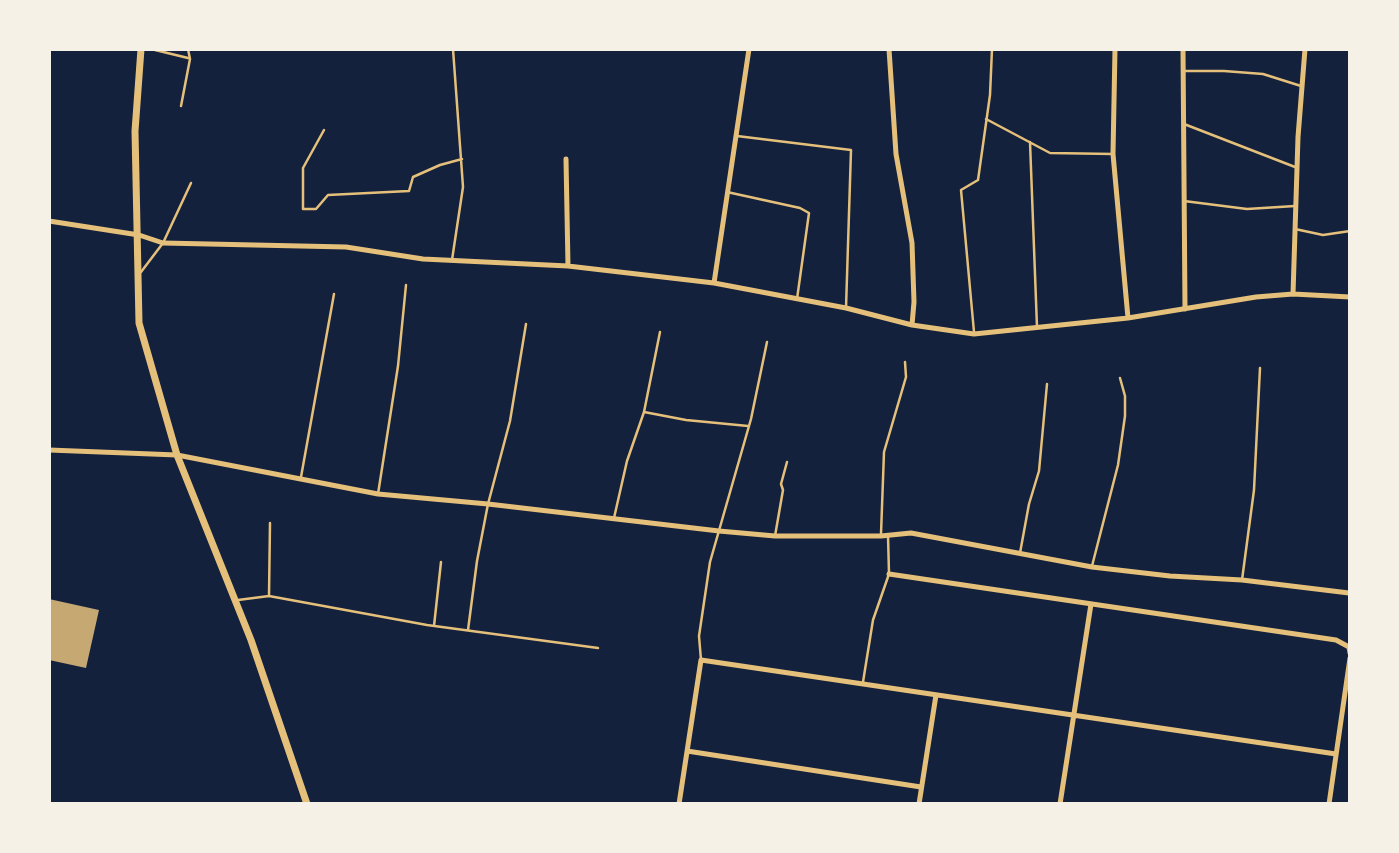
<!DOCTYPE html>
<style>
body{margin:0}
#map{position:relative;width:1399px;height:853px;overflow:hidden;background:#14213d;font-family:"Nunito Sans",sans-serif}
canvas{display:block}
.frame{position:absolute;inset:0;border:51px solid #f6f1e7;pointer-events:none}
</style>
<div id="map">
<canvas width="1399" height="853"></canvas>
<div class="frame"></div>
</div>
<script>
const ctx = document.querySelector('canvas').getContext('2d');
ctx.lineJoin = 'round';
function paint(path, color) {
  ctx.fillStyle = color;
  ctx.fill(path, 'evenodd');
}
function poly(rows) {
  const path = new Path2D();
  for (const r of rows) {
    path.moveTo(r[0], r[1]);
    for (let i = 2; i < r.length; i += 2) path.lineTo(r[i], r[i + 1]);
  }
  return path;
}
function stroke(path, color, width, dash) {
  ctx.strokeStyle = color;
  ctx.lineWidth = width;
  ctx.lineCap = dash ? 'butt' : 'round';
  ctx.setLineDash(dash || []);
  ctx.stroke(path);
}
paint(poly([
 [49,599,99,610,86,668,49,660]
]), '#c6a872');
stroke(poly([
 [151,49,188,58],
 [1184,71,1224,71,1263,74,1301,86],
 [181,106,190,59,188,49],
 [986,119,1050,153,1113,154],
 [1184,124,1295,167],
 [324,130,303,168,303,209,316,209,328,195,409,191,413,177,440,165,462,159],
 [737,136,851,150,846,308],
 [1030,142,1037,327],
 [727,192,800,208,809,213,797,299],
 [1184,201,1247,209,1295,206],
 [1295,229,1323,235,1350,231],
 [452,260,463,187,453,49],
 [141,272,163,243,191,183],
 [974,332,961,190,978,180,990,95,992,49],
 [644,412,686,420,748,426],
 [301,477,334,294],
 [378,494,398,366,406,285],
 [614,518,627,461,644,412,660,332],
 [881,534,884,452,906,377,905,362],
 [775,536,783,490,781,484,787,462],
 [1020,553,1029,504,1039,471,1047,384],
 [1092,566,1118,465,1125,416,1125,396,1120,378],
 [1242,580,1254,490,1260,368],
 [269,596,270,523],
 [238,600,269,596,427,625,598,648],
 [434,626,441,562],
 [468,630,477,561,488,504,510,421,526,324],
 [701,660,699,636,710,562,751,419,767,342],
 [863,682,873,620,889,574,888,535]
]), '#e5c07b', 2.5);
stroke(poly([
 [889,49,896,154,912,243,914,302,912,325],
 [1115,49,1113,154,1128,318],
 [1183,49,1185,309],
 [566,159,568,266],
 [49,221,139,235,163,243,346,247,423,259,568,266,714,283,846,308,912,325,974,334,1128,318,1256,297,1293,294,1350,297],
 [714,283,749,49],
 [1293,294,1298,137,1305,49],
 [49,450,177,455,378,494,488,504,719,531,775,536,881,536,911,533,1092,567,1170,576,1242,580,1349,593],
 [889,574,1336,640,1349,647,1350,653],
 [687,751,921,787],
 [679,804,701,660,1336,754],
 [919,804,936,695],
 [1060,804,1091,604],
 [1329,804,1350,658]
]), '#e5c07b', 5);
stroke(poly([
 [141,49,135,131,139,323,177,455,251,640,307,804]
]), '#e5c07b', 7);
</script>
